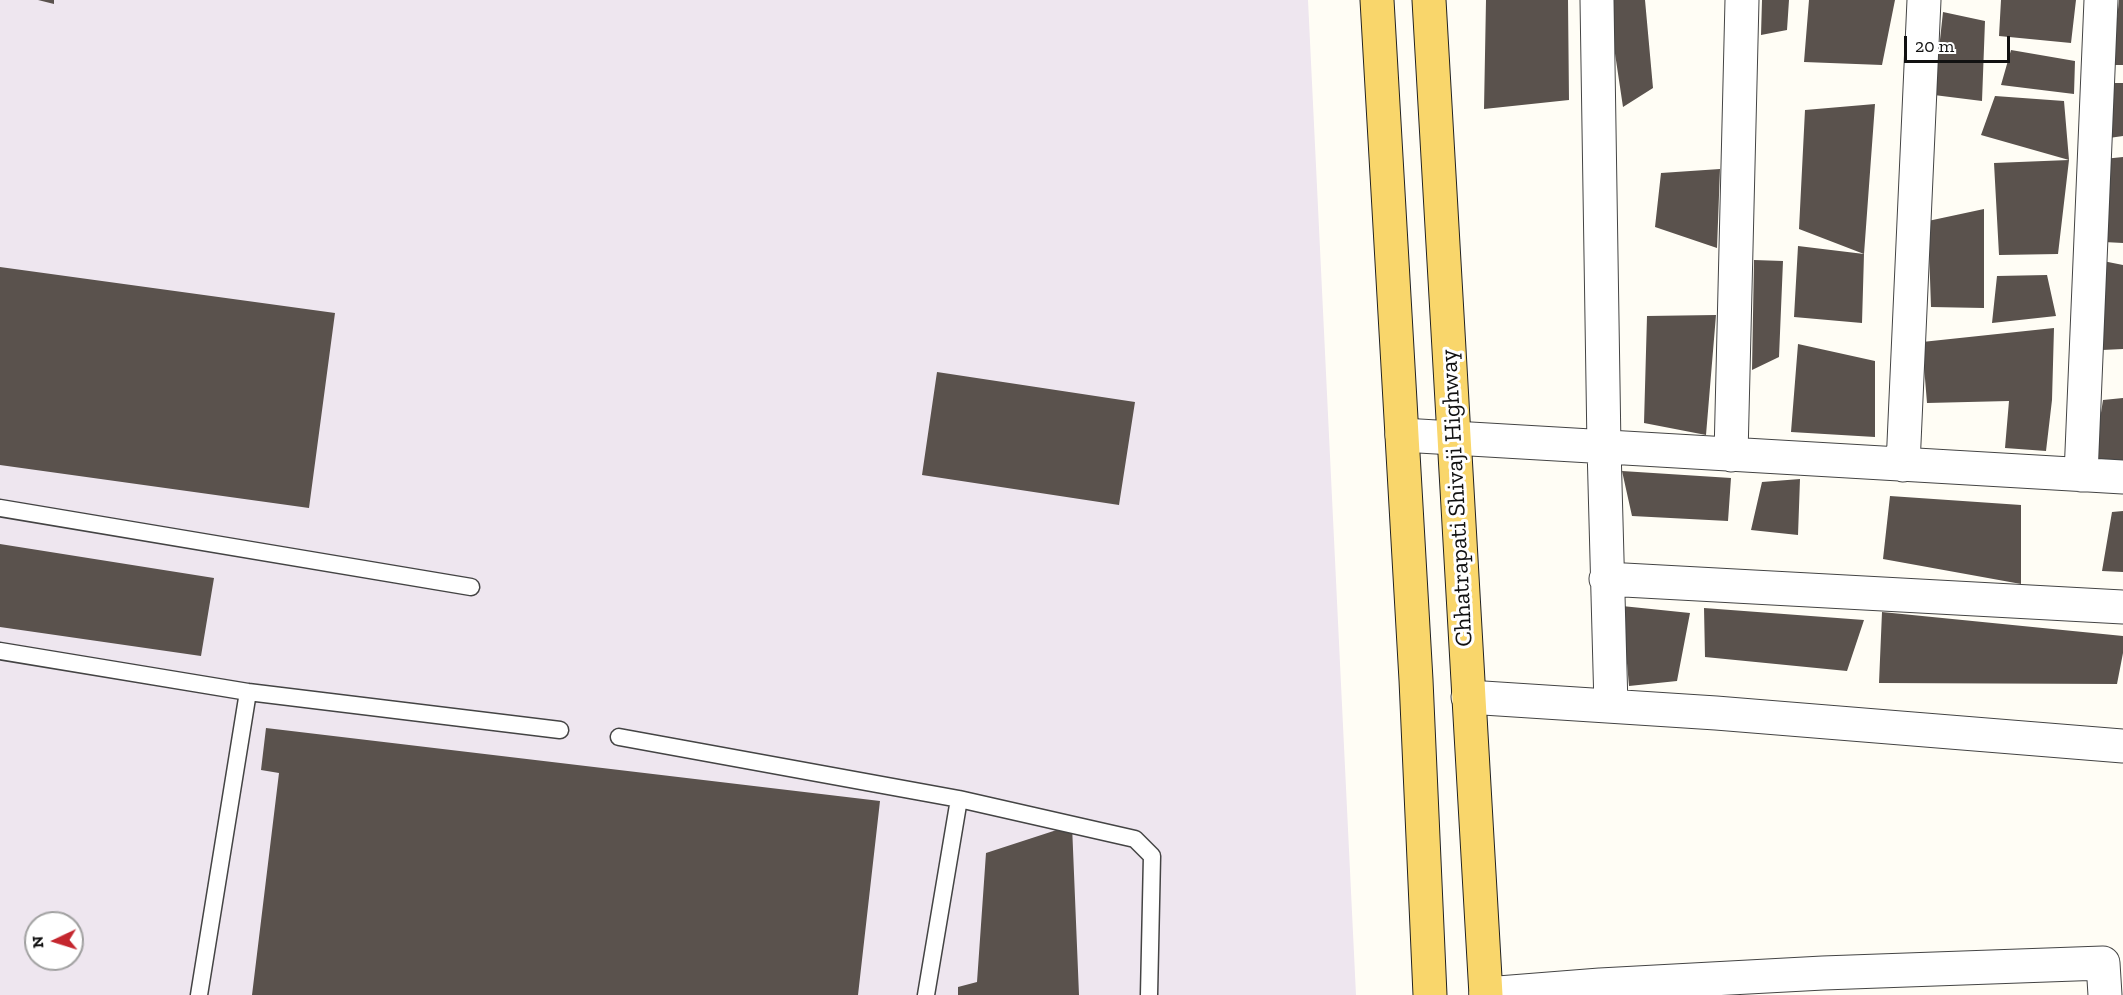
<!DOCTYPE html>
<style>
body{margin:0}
#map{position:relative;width:2123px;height:995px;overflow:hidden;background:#fffdf5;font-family:"Zilla Slab",serif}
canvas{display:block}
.north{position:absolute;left:24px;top:911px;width:60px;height:60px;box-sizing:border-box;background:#fff;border:2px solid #a0a0a0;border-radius:50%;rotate:266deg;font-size:16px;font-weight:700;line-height:24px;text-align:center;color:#111}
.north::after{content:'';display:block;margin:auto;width:21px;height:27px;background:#c4262e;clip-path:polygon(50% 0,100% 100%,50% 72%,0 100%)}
.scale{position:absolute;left:1904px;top:36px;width:106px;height:27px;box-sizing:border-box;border:3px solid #111;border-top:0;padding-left:8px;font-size:18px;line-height:21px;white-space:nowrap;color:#111;-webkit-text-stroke:4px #fff;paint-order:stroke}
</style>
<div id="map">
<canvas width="2123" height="995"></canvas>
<div class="north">N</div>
<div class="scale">20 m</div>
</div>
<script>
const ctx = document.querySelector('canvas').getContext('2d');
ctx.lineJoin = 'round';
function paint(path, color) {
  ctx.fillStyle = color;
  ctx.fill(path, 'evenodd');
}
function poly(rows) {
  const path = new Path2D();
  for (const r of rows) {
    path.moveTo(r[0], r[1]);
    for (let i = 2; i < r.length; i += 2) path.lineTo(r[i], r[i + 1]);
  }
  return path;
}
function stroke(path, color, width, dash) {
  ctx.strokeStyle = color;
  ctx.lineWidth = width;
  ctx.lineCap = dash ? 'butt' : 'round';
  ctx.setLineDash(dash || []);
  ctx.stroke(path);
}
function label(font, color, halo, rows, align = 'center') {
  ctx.font = font + ' "Zilla Slab",serif';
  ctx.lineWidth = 6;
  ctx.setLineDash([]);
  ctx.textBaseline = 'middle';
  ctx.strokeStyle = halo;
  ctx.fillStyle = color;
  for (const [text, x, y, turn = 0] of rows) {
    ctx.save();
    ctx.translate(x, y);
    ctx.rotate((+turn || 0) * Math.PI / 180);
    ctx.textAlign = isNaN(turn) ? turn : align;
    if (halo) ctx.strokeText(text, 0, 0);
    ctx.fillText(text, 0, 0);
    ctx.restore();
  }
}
paint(poly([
 [0,0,1308,0,1356,995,0,995],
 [36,923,72,923,72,959,36,959]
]), '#eee6ef');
paint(poly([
 [38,0,54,0,54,4],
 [1486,0,1568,0,1569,100,1484,109],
 [1607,0,1645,0,1653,88,1623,107],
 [1762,0,1789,0,1787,30,1761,35],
 [1809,0,1895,0,1882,65,1804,62],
 [2001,0,2076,0,2071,43,1999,36],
 [2119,0,2123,0,2123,65,2112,65],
 [1943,12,1985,21,1982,101,1934,95],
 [2011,50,2075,61,2074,94,2001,85],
 [2113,83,2123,83,2123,136,2109,138],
 [1995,96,2064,101,2069,160,1981,135],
 [1875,104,1864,254,1862,323,1794,317,1798,246,1864,254,1799,229,1805,110],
 [2123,157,2123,243,2104,242,2094,160],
 [2069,160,2058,254,1999,255,1994,163],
 [1720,169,1717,248,1655,227,1661,173],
 [1984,209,1984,308,1931,307,1928,221],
 [1754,260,1783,261,1779,357,1752,370],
 [2103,261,2123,265,2123,349,2102,350],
 [0,267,335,313,309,508,0,465],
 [2047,275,2056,316,1992,323,1997,276],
 [1716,315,1706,435,1644,423,1647,316],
 [2054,328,2052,400,2046,451,2005,448,2009,401,1927,403,1922,342],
 [1798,344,1875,361,1875,437,1791,432],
 [937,372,1135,402,1119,505,922,475],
 [2123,398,2123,469,2091,476,2103,400],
 [1622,471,1731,478,1728,521,1632,516],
 [1800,479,1798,535,1751,530,1762,482],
 [1890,496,2021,505,2021,584,1883,559],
 [2123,511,2123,572,2102,571,2112,512],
 [0,544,214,578,201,656,0,627],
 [1622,606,1690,613,1677,681,1629,686],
 [1704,608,1864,620,1847,671,1705,657],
 [1882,612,2123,636,2123,653,2117,684,1879,683],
 [266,728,880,801,858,995,252,995,279,773,261,770],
 [1072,825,1079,995,958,995,958,987,977,982,986,853]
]), '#5a524d');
const lane = poly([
 [0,508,471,587],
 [0,651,248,692,560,730],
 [619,737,959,799,926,995],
 [959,799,1135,839,1152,856,1149,995],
 [199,995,248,692]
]);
const street = poly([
 [1597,0,1604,447,1611,706],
 [1402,435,2123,477],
 [1731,455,1742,0],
 [1903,465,1924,0],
 [2081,475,2101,0],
 [1606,579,2123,607],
 [1468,697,1716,713,2123,746],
 [1486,994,1600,985,1823,973,2103,963,2105,995]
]);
const primary = poly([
 [1377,0,1416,680,1430,995],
 [1429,0,1486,995]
]);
stroke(lane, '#444', 19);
stroke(street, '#444', 35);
stroke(primary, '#222', 35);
stroke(lane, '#fff', 16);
stroke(street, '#fff', 33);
stroke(primary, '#f9d66b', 33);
label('24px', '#111', '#fff', [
 ["Chhatrapati Shivaji Highway",1457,498,-93]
]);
</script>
